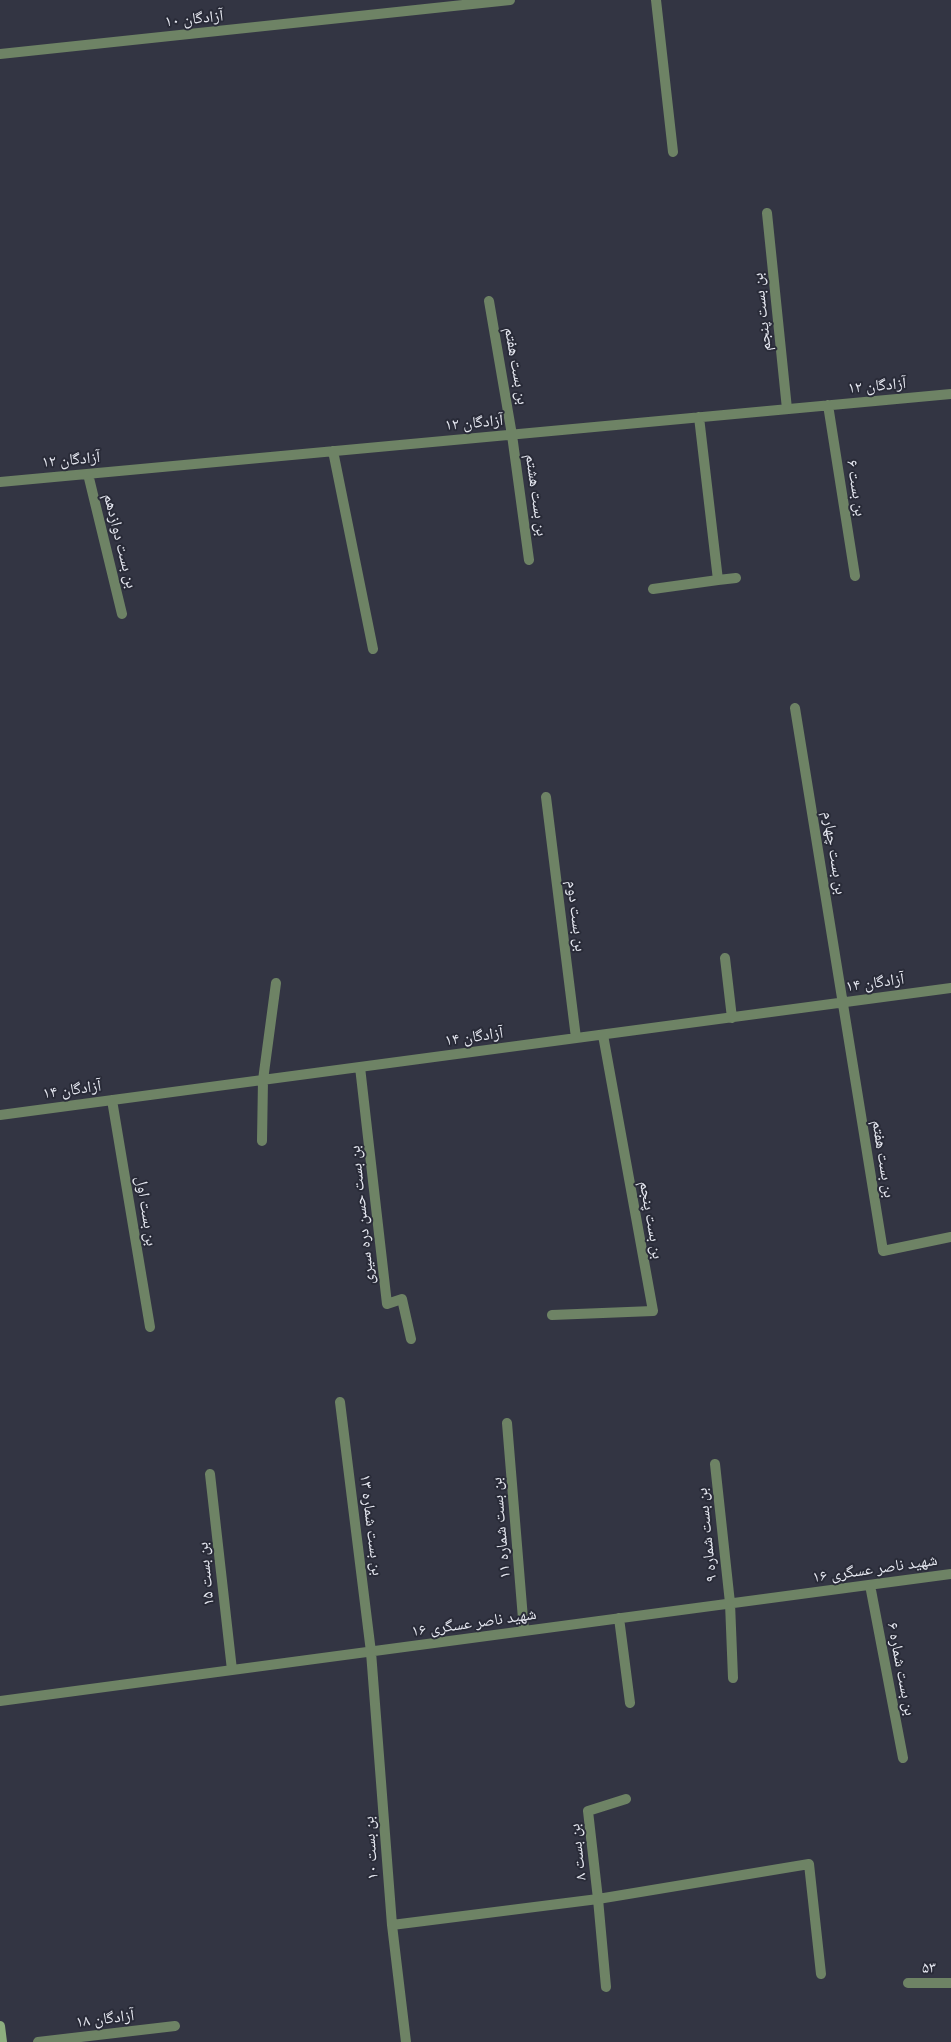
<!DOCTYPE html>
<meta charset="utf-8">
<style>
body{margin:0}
canvas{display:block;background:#333543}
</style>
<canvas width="951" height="2042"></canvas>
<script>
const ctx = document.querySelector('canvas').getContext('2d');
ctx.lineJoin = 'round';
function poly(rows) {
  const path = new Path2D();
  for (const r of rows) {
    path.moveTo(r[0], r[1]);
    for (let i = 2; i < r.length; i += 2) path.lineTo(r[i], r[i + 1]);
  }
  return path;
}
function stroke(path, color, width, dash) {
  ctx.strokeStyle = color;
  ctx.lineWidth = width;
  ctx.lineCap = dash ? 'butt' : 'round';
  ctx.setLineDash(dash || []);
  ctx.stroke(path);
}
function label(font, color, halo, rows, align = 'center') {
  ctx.font = font + ' "PT Serif","Noto Naskh Arabic",serif';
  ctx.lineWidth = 4;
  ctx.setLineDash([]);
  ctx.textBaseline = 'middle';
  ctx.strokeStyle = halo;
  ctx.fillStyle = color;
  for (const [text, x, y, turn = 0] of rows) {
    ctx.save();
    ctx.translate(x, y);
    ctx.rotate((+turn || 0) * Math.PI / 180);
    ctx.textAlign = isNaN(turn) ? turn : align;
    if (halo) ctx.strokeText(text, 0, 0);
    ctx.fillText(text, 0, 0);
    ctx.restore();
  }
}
stroke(poly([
 [656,0,673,152],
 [0,54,510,0],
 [767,213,787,409],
 [489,301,512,435,529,560],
 [828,405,855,576],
 [333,451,373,649],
 [88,474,122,614],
 [0,482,951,394],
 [718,580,736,578],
 [653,589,718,580,699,417],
 [795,708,883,1251,951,1237],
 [546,797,576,1038],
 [725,958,732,1018],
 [360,1067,387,1304,402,1299,411,1339],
 [112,1100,150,1327],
 [0,1115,951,988],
 [262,1141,263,1080,276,983],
 [552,1315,653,1311,603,1035],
 [340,1402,371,1652,392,1925,406,2042],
 [507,1423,524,1631],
 [715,1464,730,1603,733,1678],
 [210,1474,232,1670],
 [870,1585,903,1758],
 [619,1618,630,1703],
 [0,1701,951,1574],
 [392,1925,598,1899,809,1864,821,1974],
 [908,1983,951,1983],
 [606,1987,598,1899,588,1811,626,1799],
 [38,2042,175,2026]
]), '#6e8365', 10);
stroke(poly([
 [0,2026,2,2042]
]), '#8dae7e', 10);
label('16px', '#e6e8f1', '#292b38', [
 ["۱۰ آزادگان",194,19,-6],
 ["بن بست پنجم",762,312,-96],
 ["بن بست هفتم",516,366,80],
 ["۱۲ آزادگان",877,386,-5],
 ["۱۲ آزادگان",474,423,-5],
 ["۱۲ آزادگان",71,460,-5],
 ["بن بست ۶",856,488,81],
 ["بن بست هشتم",536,495,82],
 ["بن بست دوازدهم",120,541,76],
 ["بن بست چهارم",834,853,81],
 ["بن بست دوم",576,916,83],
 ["۱۴ آزادگان",875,983,-8],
 ["۱۴ آزادگان",474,1037,-8],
 ["۱۴ آزادگان",72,1090,-8],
 ["بن بست هفتم",883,1159,81],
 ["بن بست اول",146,1211,81],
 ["بن بست حسن دره سیری",362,1215,-96],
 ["بن بست پنجم",651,1220,80],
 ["بن بست شماره ۱۳",371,1525,83],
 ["بن بست شماره ۱۱",501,1528,-95],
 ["بن بست شماره ۹",707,1535,-96],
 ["۱۶ شهید ناصر عسگری",875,1569,-8],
 ["بن بست ۱۵",206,1574,-96],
 ["۱۶ شهید ناصر عسگری",474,1623,-8],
 ["بن بست شماره ۶",901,1669,79],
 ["بن بست ۱۰",371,1848,-94],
 ["بن بست ۸",578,1852,-97],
 ["۵۳",929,1968,-1],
 ["۱۸ آزادگان",105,2019,-7]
]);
</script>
